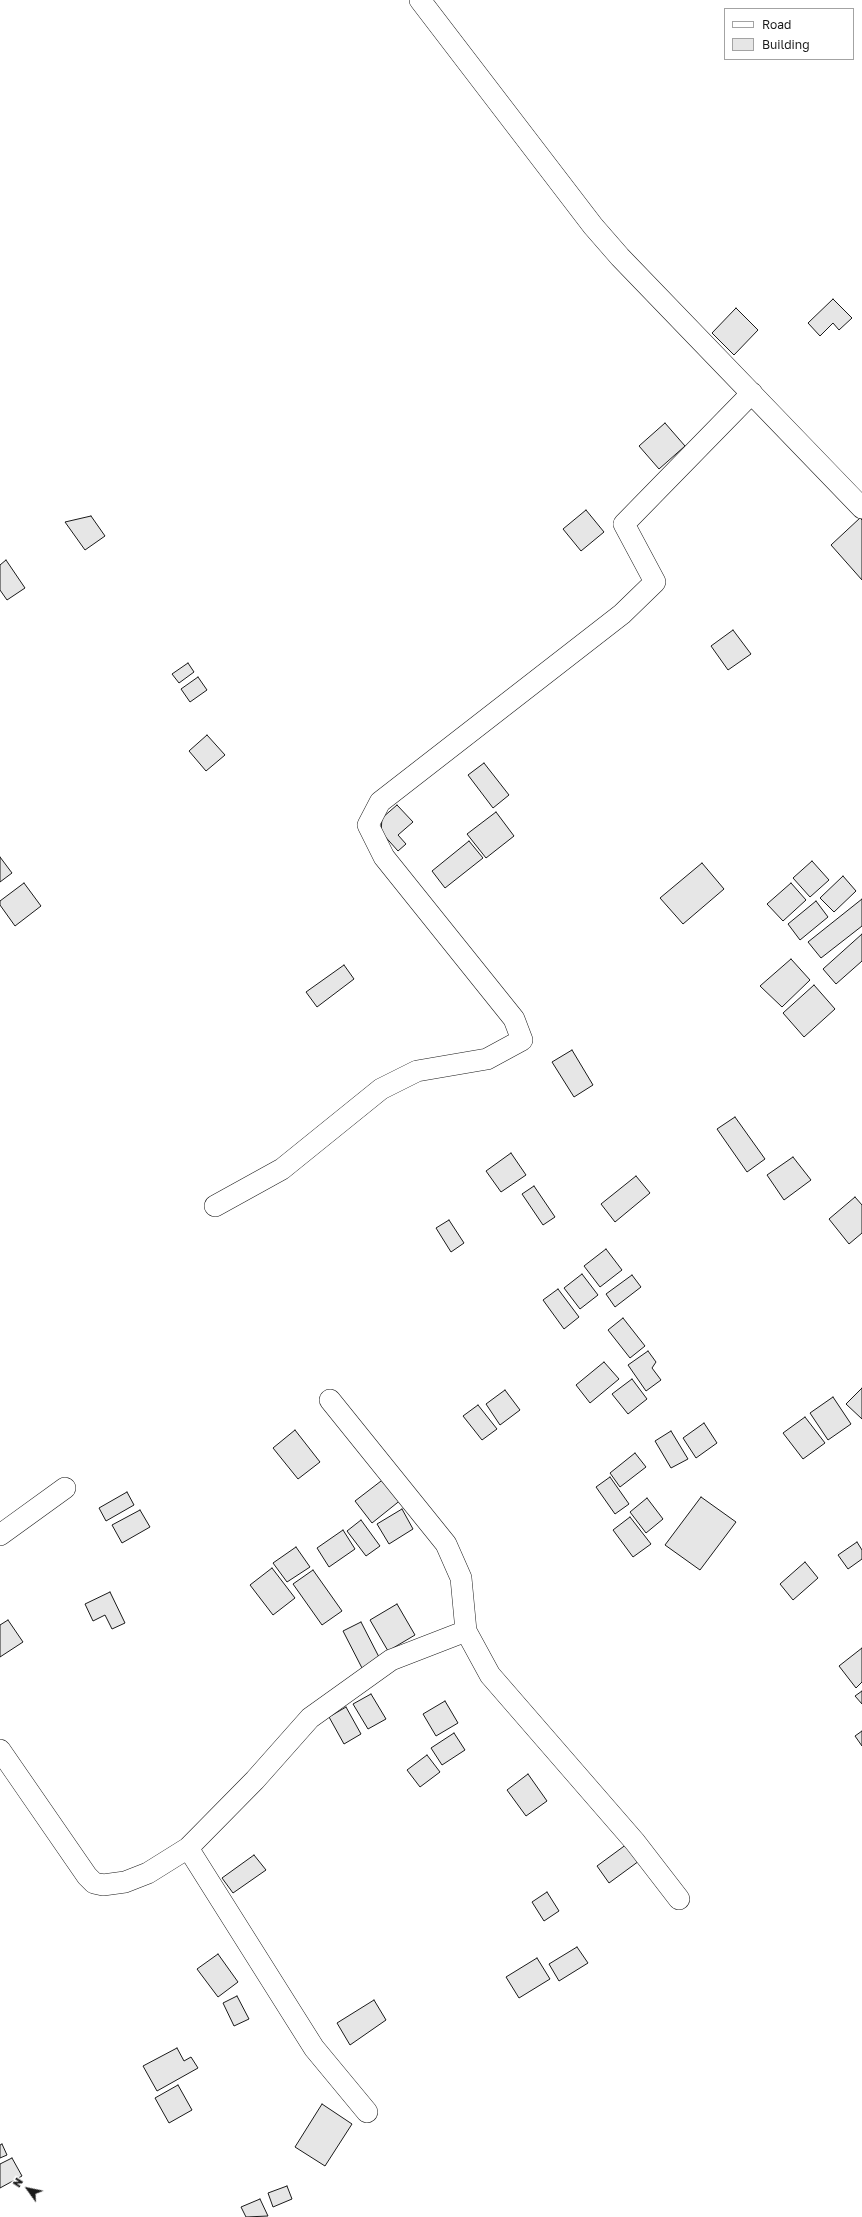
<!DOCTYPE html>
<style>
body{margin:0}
#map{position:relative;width:862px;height:2217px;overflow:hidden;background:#fff;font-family:"Golos Text",sans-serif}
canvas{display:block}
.legend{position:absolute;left:724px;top:8px;width:130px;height:52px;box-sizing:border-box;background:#fff;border:1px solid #a3a3a3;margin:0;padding:5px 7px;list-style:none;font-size:12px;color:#1a1a1a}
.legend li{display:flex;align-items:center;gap:8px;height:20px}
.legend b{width:20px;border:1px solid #a3a3a3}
.north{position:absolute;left:8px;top:2169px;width:40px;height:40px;-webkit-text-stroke:3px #fff;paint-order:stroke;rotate:303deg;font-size:11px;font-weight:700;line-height:16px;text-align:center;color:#1a1a1a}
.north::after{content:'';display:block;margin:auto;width:14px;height:18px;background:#1a1a1a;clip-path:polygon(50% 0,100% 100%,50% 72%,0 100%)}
</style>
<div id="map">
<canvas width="862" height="2217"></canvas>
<ul class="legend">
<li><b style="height:5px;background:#fff"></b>Road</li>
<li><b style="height:11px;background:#e6e6e6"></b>Building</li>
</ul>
<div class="north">N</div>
</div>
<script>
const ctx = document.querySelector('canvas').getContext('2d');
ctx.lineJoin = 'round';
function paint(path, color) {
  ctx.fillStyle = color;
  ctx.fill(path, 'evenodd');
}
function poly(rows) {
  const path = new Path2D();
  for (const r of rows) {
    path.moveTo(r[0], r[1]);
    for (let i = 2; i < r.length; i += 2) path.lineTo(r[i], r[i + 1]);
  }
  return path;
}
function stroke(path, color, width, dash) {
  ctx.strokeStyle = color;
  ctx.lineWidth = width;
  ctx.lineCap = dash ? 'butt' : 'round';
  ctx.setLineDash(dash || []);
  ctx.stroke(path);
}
const building = poly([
 [833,299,852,318,839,330,833,323,820,336,808,323,833,299],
 [736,308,758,330,734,355,712,333,736,308],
 [665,423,685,446,659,469,639,446,665,423],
 [586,510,604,532,581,551,563,529,586,510],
 [91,516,105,536,85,550,65,522,91,516],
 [860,518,862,520,862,580,831,545,860,518],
 [6,560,25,588,7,600,0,590,0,565,6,560],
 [733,630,751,654,728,670,711,646,733,630],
 [188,663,194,672,179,683,172,674,188,663],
 [198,677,207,690,190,702,181,689,198,677],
 [207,735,225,755,206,771,189,751,207,735],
 [484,763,509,795,493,808,468,775,484,763],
 [397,805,413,822,398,835,406,844,398,851,381,832,382,818,397,805],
 [496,812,514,836,486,858,467,834,496,812],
 [469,841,483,858,445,888,432,871,469,841],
 [0,857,12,873,0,882,0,857],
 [812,861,829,880,810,897,793,878,812,861],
 [702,863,724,889,683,924,660,898,702,863],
 [843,876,856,891,834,912,820,898,843,876],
 [24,883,41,906,15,926,0,905,0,901,24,883],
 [791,883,806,900,783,921,767,904,791,883],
 [862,899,862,926,821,958,808,942,862,899],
 [816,901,828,917,800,940,788,924,816,901],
 [862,934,862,961,836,984,823,969,862,934],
 [791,959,810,980,782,1007,760,986,791,959],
 [344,965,354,979,317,1007,306,992,344,965],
 [814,985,835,1009,804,1037,783,1013,814,985],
 [572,1050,593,1085,574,1097,552,1062,572,1050],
 [735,1117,765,1159,747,1172,717,1129,735,1117],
 [511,1153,526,1175,501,1192,486,1171,511,1153],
 [793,1157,811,1180,784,1200,767,1175,793,1157],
 [636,1176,650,1193,615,1222,601,1204,636,1176],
 [534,1186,555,1217,543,1225,522,1194,534,1186],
 [855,1197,862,1205,862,1233,849,1244,829,1219,855,1197],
 [449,1220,464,1243,451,1252,436,1228,449,1220],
 [606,1249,622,1270,600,1287,584,1266,606,1249],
 [582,1274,598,1295,580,1309,564,1288,582,1274],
 [632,1275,641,1287,615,1307,606,1294,632,1275],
 [558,1289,579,1317,564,1329,543,1300,558,1289],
 [623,1318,645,1346,630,1358,608,1330,623,1318],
 [648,1351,656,1362,652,1368,661,1380,646,1391,628,1365,648,1351],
 [604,1362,619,1379,590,1403,576,1385,604,1362],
 [632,1379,647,1399,628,1414,612,1394,632,1379],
 [862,1388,862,1419,846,1404,862,1388],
 [505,1390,520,1410,500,1425,486,1404,505,1390],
 [833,1397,851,1424,828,1440,810,1413,833,1397],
 [478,1405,497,1429,482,1440,463,1416,478,1405],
 [805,1417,825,1443,803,1459,783,1433,805,1417],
 [704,1423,717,1443,696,1458,683,1438,704,1423],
 [295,1430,320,1462,298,1479,273,1448,295,1430],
 [671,1431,688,1459,671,1468,655,1441,671,1431],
 [635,1453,646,1467,620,1487,610,1473,635,1453],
 [610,1477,629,1504,615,1514,596,1487,610,1477],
 [385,1478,402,1499,372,1523,355,1501,385,1478],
 [127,1492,134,1505,106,1521,99,1508,127,1492],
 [701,1497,736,1522,700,1570,665,1545,701,1497],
 [647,1498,663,1519,646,1533,630,1512,647,1498],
 [402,1509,413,1529,389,1544,377,1524,402,1509],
 [140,1510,150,1527,122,1543,112,1525,140,1510],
 [630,1517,651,1544,633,1557,613,1530,630,1517],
 [361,1520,380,1546,366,1556,347,1531,361,1520],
 [343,1530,355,1549,329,1567,317,1548,343,1530],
 [857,1542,862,1550,862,1559,848,1569,838,1555,857,1542],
 [296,1547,310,1567,287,1582,273,1563,296,1547],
 [805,1562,818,1578,793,1600,780,1584,805,1562],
 [272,1568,295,1598,273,1615,250,1585,272,1568],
 [313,1570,342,1611,322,1625,293,1584,313,1570],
 [110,1592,125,1623,112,1629,105,1615,93,1621,85,1604,110,1592],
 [397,1604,415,1635,388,1651,370,1620,397,1604],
 [8,1620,23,1642,0,1657,0,1625,8,1620],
 [361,1622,380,1659,362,1668,343,1631,361,1622],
 [862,1648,862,1682,856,1688,839,1666,862,1648],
 [862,1691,862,1704,855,1696,862,1691],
 [371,1694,386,1719,368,1729,353,1704,371,1694],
 [445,1701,458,1723,436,1736,423,1714,445,1701],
 [346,1707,361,1734,344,1744,329,1717,346,1707],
 [862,1731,862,1746,855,1736,862,1731],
 [454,1733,465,1750,442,1765,431,1748,454,1733],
 [427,1755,440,1772,420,1787,407,1770,427,1755],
 [528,1774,547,1801,526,1816,507,1790,528,1774],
 [627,1844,639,1861,609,1883,597,1866,627,1844],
 [254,1855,266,1870,233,1893,222,1878,254,1855],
 [547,1892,559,1911,544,1921,532,1902,547,1892],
 [577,1947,588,1963,559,1981,549,1964,577,1947],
 [218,1954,238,1982,218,1997,197,1969,218,1954],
 [537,1958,550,1979,519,1998,506,1977,537,1958],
 [237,1996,249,2019,234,2026,223,2003,237,1996],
 [374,2000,386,2020,350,2045,337,2023,374,2000],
 [177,2048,184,2061,191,2057,198,2068,157,2091,143,2066,177,2048],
 [178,2085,192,2110,169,2123,155,2098,178,2085],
 [322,2104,352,2124,325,2166,295,2147,322,2104],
 [2,2144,7,2155,0,2158,0,2145,2,2144],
 [12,2158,22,2176,0,2188,0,2164,12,2158],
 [287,2186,292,2199,273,2207,268,2193,287,2186],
 [260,2199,268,2216,246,2217,241,2207,260,2199]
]);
paint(building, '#e6e6e6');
stroke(building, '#1a1a1a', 1);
const minor = poly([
 [420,0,593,226,620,257,862,508],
 [215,1206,282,1169,381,1089,417,1071,487,1059,522,1040,514,1019,384,857,368,825,380,802,622,614,655,582,624,524,752,393],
 [330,1400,446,1544,461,1578,466,1631,490,1675,635,1842,679,1899],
 [0,1535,65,1488],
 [0,1750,87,1876,94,1883,103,1885,125,1882,148,1873,188,1848,255,1780,310,1718,391,1660,466,1631],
 [188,1848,314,2048,367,2112]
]);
stroke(minor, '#1a1a1a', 22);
stroke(minor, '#fff', 21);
</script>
